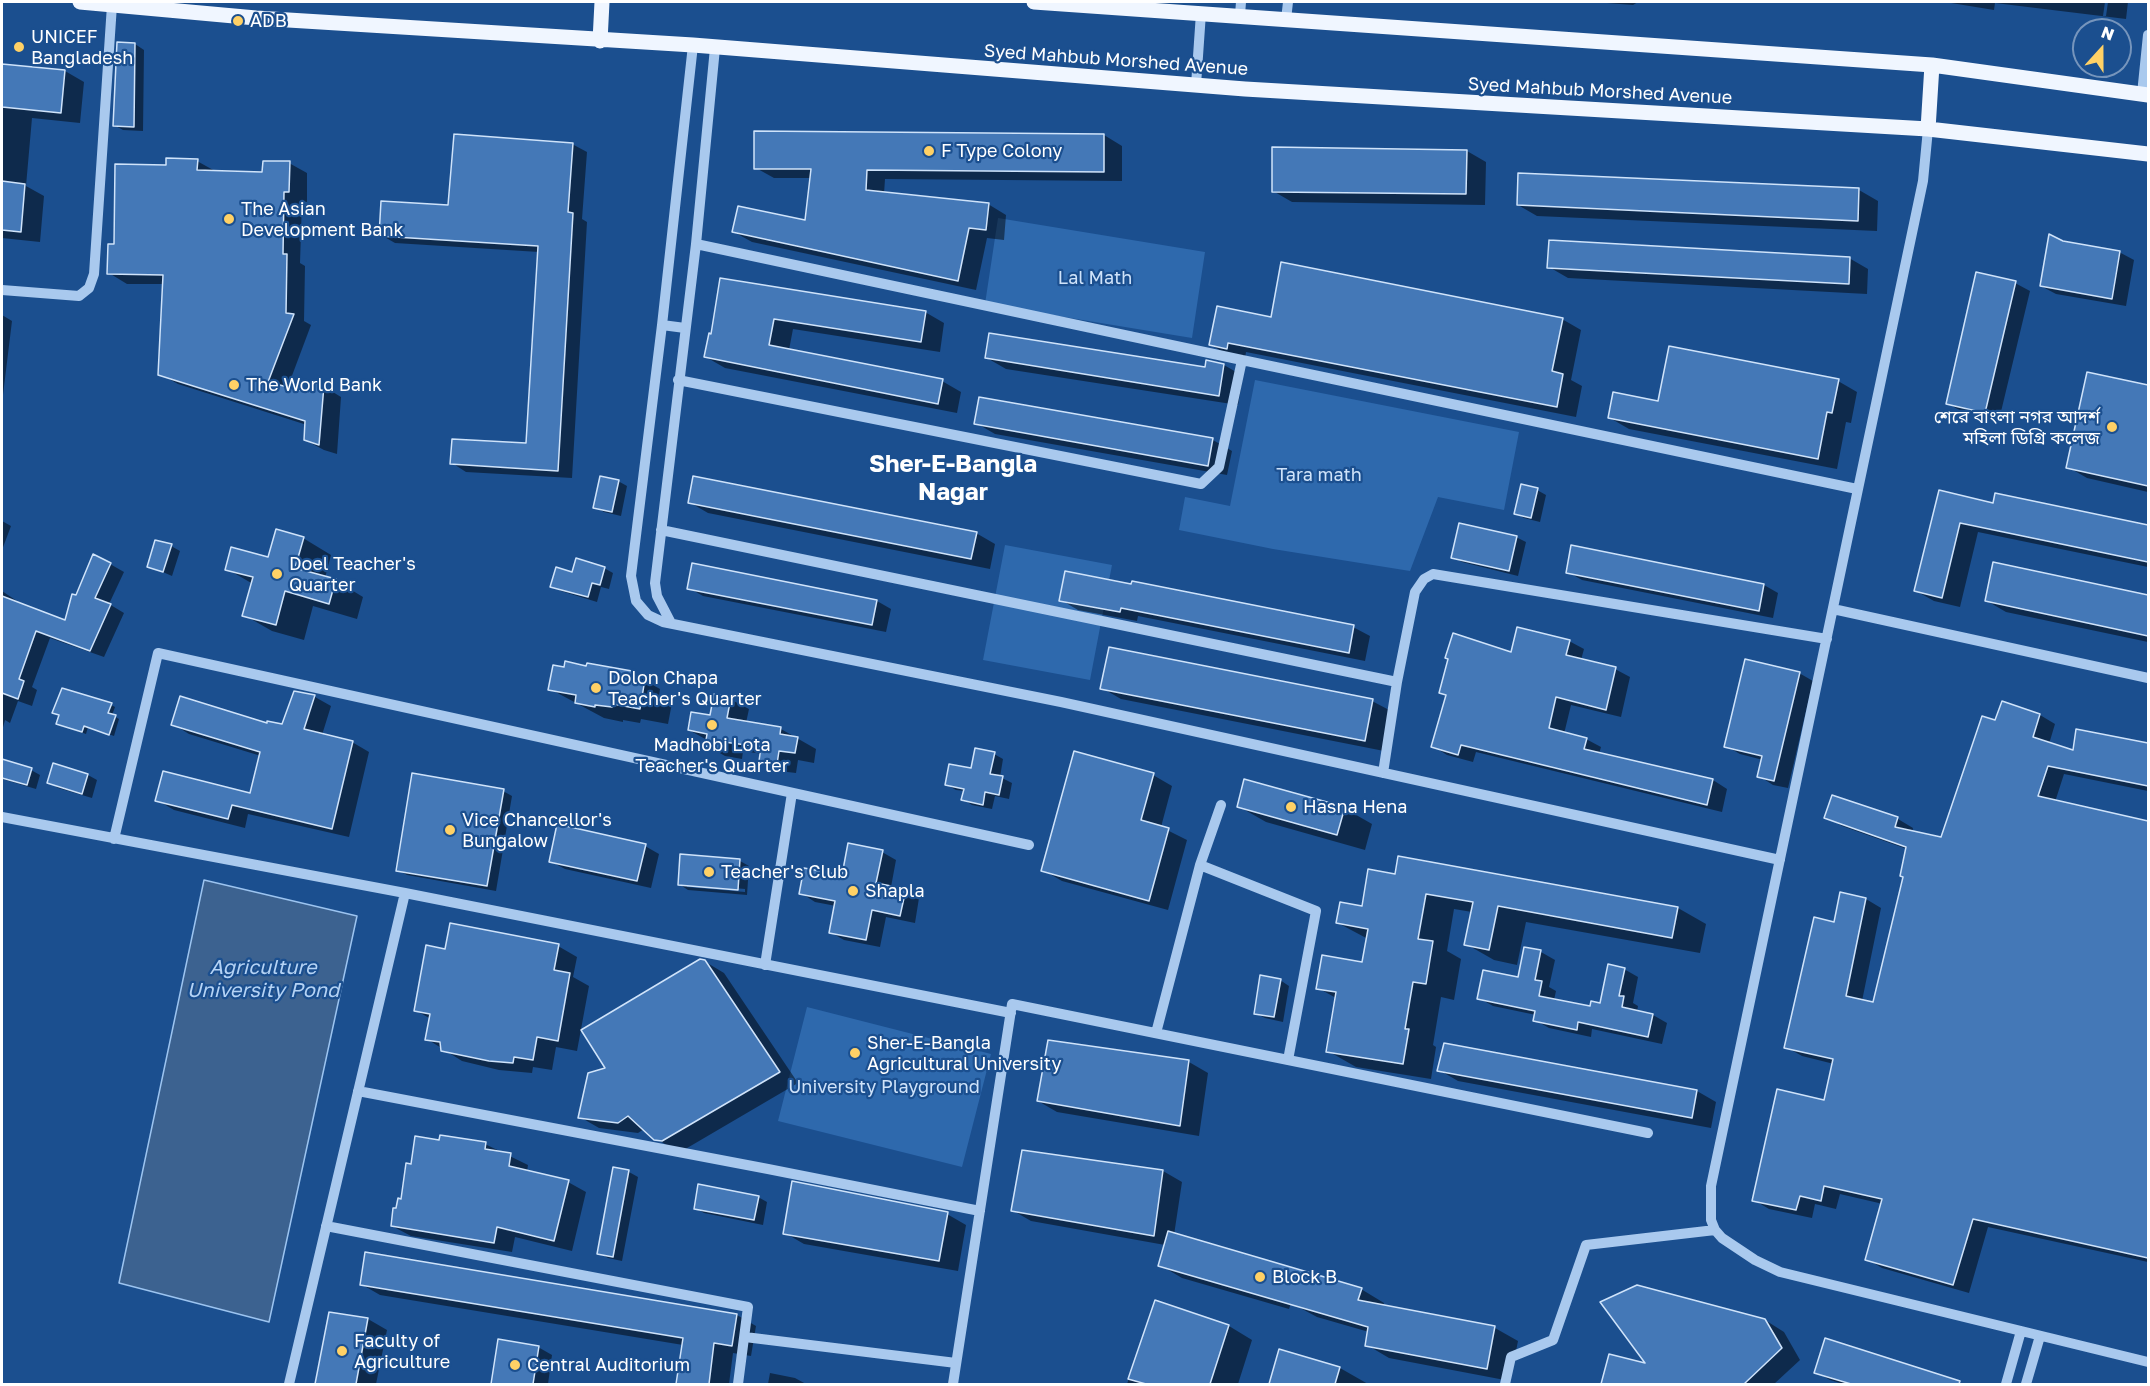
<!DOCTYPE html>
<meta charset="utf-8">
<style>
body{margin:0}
#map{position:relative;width:2150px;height:1386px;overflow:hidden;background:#1b4f8f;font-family:"Golos Text",sans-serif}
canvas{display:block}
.frame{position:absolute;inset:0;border:3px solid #fff;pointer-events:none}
.north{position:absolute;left:2072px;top:18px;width:60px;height:60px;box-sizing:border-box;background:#1b4f8f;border:2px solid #7695bc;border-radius:50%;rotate:21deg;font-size:16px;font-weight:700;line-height:24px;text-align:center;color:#fff}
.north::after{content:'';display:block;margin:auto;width:21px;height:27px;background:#ffd166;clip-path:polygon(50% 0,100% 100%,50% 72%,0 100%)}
</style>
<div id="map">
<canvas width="2150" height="1386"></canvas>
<div class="frame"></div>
<div class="north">N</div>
</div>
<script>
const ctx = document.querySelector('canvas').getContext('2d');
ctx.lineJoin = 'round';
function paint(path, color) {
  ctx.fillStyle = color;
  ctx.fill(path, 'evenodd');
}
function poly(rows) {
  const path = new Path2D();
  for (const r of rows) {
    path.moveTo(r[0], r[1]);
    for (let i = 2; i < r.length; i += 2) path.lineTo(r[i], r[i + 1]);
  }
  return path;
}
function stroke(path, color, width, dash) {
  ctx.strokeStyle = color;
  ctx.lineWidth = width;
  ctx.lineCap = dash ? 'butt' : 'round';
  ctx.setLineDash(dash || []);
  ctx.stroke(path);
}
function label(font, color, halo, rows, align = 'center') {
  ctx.font = font + ' "Golos Text","Noto Sans Bengali",sans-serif';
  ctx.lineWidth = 4.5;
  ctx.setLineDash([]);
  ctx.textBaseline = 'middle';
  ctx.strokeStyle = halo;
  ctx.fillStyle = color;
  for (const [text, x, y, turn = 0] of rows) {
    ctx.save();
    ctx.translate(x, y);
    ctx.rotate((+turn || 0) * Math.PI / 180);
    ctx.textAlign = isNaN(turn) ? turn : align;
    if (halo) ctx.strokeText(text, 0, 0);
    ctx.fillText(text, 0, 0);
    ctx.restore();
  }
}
paint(poly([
 [998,218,1205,252,1192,338,985,304],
 [1255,380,1519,432,1504,510,1438,497,1410,571,1273,549,1179,530,1185,497,1230,506],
 [1005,545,1112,565,1090,680,983,660],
 [807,1007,991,1054,962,1167,778,1121]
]), '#2e69ad');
const water = poly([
 [204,880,357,916,269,1322,119,1283,204,880]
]);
paint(water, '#3c6290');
stroke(water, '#9cc4f0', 1.5);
paint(poly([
 [1594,2,1638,2,1633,5],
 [1945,2,2105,2,2103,16,2106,16,2108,2,2128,2,2126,19,1995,3,1994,10],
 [118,44,135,44,144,50,143,131,123,130,114,125],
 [2,65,65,71,84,82,80,123,32,118,26,186,44,196,40,242,2,238],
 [1104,135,1122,146,1122,181,885,179,884,194,988,204,1006,215,1004,240,987,238,976,290,752,242,734,232,807,222,811,178,774,178,756,168],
 [572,144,587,152,582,219,587,222,572,478,466,472,452,463,528,445,539,252,395,243,381,235,450,206],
 [1467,151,1486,162,1485,205,1292,202,1273,191],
 [197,161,215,171,264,174,289,163,307,173,307,202,302,201,300,263,305,266,304,321,311,325,287,389,308,394,323,386,341,397,337,454,324,450,305,440,307,425,178,384,160,374,164,284,127,284,109,273,115,246,167,166],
 [1859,190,1878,201,1877,231,1537,216,1518,205],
 [2063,242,2119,252,2134,260,2126,306,2056,294,2041,286],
 [1849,258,1868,269,1867,294,1568,278,1549,267],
 [721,279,925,312,944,323,940,352,793,329,789,350,942,381,961,392,957,413,725,368,706,357,712,335],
 [2015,283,2030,291,1999,420,1961,411,1947,403],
 [2,315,12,321,2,403],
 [1272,318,1562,319,1581,330,1571,380,1582,386,1576,417,1246,352,1245,359,1230,356,1211,345],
 [987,358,1206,368,1224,365,1243,376,1238,405,1006,369],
 [2088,374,2148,387,2148,492,2087,478,2068,467],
 [1838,381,1857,392,1851,423,1846,422,1837,469,1629,429,1610,418,1660,403],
 [976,423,1213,440,1232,451,1227,475,995,434],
 [618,481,627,486,621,516,604,512,595,507],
 [1537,490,1546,495,1540,522,1524,518,1515,513],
 [1940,491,1994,505,1996,495,2148,527,2148,567,1978,532,1960,607,1934,601,1916,591],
 [689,502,976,533,995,544,990,569,708,513],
 [2,521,11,526,2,550],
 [1516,537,1526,542,1518,576,1462,562,1453,557],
 [303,538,331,555,325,578,335,580,363,597,357,619,313,606,304,640,272,631,244,615,253,584,227,569,269,559],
 [171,546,180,551,172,576,149,566],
 [110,564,124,572,109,604,124,613,104,657,50,638,32,687,37,690,32,706,18,701,10,723,5,720,2,731,2,591,23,605,66,622,77,597],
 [1994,564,2148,597,2148,642,2006,612,1987,601],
 [604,568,613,573,609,589,601,587,597,602,561,591,552,586,573,574],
 [1568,572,1764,585,1778,593,1773,618,1582,580],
 [689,588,877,601,891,609,886,632,703,596],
 [1061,600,1353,627,1370,636,1365,661,1138,616,1137,621,1078,610],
 [1569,641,1584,649,1581,660,1615,669,1630,677,1621,717,1571,705,1564,734,1586,739,1601,747,1599,754,1713,780,1727,789,1722,812,1476,752,1473,762,1447,755,1433,746,1447,696,1440,692,1513,654],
 [588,664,632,673,660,689,659,696,672,703,668,724,641,719,640,723,623,720,623,722,604,718,550,689,588,667],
 [1799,673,1813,681,1788,788,1773,785,1759,776,1763,760,1740,754,1726,746],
 [1102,688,1372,701,1391,711,1384,751,1121,699],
 [295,692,315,697,331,706,322,735,352,742,369,752,349,837,248,814,245,828,174,810,157,800,251,795,261,756,189,734,173,724,283,726],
 [730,699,749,709,746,723,781,729,816,749,814,763,798,760,796,773,779,771,761,760,762,754,743,751,742,759,725,756,706,745,707,740,689,730,711,716],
 [2003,703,2040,715,2055,724,2049,744,2074,752,2078,731,2148,745,2148,791,2064,774,2055,802,2148,822,2148,1262,1988,1227,1969,1293,1882,1268,1867,1259,1883,1204,1840,1194,1836,1209,1815,1204,1812,1218,1769,1209,1754,1200,1825,1101,1834,1064,1802,1056,1786,1047,1835,924,1842,894,1866,899,1881,908,1862,1001,1874,1004,1904,877,1907,849,1842,826,1826,817,1833,797,1898,819,1913,828,1912,832,1942,839,1996,722],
 [111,705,115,707,112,715,119,719,114,736,88,727,86,734,58,724],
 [994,754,1003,759,1000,777,1012,783,1009,799,995,796,992,809,972,805,963,799,965,791,956,790,947,785,972,770],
 [2,761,31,770,40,775,36,789,2,779],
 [54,764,88,775,97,780,92,798,58,788,49,782],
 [1153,775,1172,786,1161,827,1187,840,1168,910,1062,881,1043,870],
 [503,791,512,796,496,891,407,875,398,870],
 [1238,806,1344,808,1372,824,1365,850,1266,822],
 [645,846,659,854,651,888,565,869,550,861],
 [882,852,896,860,891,887,905,890,919,898,915,923,886,917,880,947,844,940,830,932,836,906,815,902,801,893,843,877],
 [740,861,749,866,747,895,688,890,679,884],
 [687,884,745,889,745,892,687,887],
 [1369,871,1678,908,1706,924,1700,953,1526,922,1517,965,1494,960,1466,944,1472,912,1454,909,1447,951,1461,959,1454,1000,1441,997,1433,1045,1436,1047,1431,1079,1356,1067,1328,1051,1336,998,1318,988,1364,964,1368,939,1338,923,1364,908],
 [558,946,577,957,573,977,589,986,577,1051,556,1047,552,1070,533,1067,532,1073,499,1070,462,1061,427,1039,431,1019,415,1010,446,950],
 [1541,952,1555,960,1549,987,1556,991,1554,1000,1591,1008,1601,1005,1624,969,1638,977,1633,1003,1638,1006,1637,1012,1653,1015,1667,1023,1662,1044,1592,1029,1591,1037,1549,1028,1535,1020,1536,1015,1493,1006,1479,998,1519,978],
 [704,961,724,973,798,1083,682,1151,675,1150,655,1138,644,1129,638,1133,599,1128,580,1117,607,1069],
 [1280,980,1289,986,1283,1022,1265,1018,1255,1013],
 [1189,1062,1208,1073,1199,1136,1057,1112,1038,1101],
 [1439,1070,1697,1091,1716,1102,1711,1128,1458,1081],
 [440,1141,485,1144,528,1165,527,1172,568,1182,586,1192,572,1251,515,1237,512,1252,411,1236,392,1226,412,1166],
 [614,1169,629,1172,638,1177,622,1261,608,1258,599,1253],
 [1163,1171,1182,1182,1174,1235,1361,1289,1384,1303,1383,1306,1495,1328,1518,1341,1510,1381,1389,1358,1367,1345,1369,1332,1317,1317,1291,1303,1289,1309,1182,1278,1160,1265,1165,1245,1031,1221,1012,1210],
 [758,1197,767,1202,763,1225,704,1213,695,1208],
 [947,1214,966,1225,958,1271,804,1244,785,1233],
 [361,1284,737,1315,756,1326,751,1356,733,1353,729,1384,677,1384,683,1345,380,1295],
 [1156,1302,1229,1326,1252,1340,1238,1384,1127,1384],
 [330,1313,368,1319,387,1330,376,1384,317,1384],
 [1765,1320,1784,1332,1800,1360,1774,1384,1603,1384,1610,1356,1649,1366],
 [499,1340,538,1347,552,1355,548,1384,492,1384],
 [1826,1340,1960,1383,1964,1384,1843,1384,1830,1380,1816,1372],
 [1280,1350,1340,1368,1368,1384,1271,1384],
 [770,1373,795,1378,806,1384,768,1384]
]), '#0007');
const building = poly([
 [117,42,135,43,134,127,113,126,117,42],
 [2,64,65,70,61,113,2,107,2,64],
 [754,131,1104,134,1104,172,867,170,866,190,989,203,986,230,969,228,958,281,732,232,738,206,805,220,811,169,754,169,754,131],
 [454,134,573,143,568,212,573,213,558,471,450,464,452,439,526,443,538,246,379,236,381,201,448,205,454,134],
 [1272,147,1467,150,1466,194,1272,192,1272,147],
 [166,158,198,159,197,170,262,172,263,161,290,161,289,192,284,192,283,254,287,254,286,313,294,314,268,382,307,392,309,383,324,385,319,445,304,440,305,421,158,375,163,275,107,274,108,244,114,244,115,164,166,165,166,158],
 [1518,173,1859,188,1858,221,1517,205,1518,173],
 [2,181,25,184,21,232,2,230,2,181],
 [2049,234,2063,241,2120,251,2112,299,2040,286,2049,234],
 [1549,240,1850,257,1849,284,1547,268,1549,240],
 [1281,262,1563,318,1552,371,1563,374,1557,407,1228,343,1227,349,1209,345,1217,306,1271,317,1281,262],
 [1976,272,2016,281,1985,413,1946,404,1976,272],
 [720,278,926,311,921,342,774,319,769,345,943,379,938,404,704,357,709,333,711,334,720,278],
 [989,333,1205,367,1206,360,1224,364,1219,396,985,358,989,333],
 [1669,346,1839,379,1832,413,1827,412,1818,459,1608,418,1613,392,1658,401,1669,346],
 [2087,372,2148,385,2148,486,2066,468,2087,372],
 [979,397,1213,438,1208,466,974,424,979,397],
 [600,476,619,480,612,512,593,508,600,476],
 [693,476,977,532,971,559,688,503,693,476],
 [1521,484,1538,488,1531,518,1514,514,1521,484],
 [1939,490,1993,503,1995,493,2148,525,2148,562,1960,523,1942,598,1914,591,1939,490],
 [1459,523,1517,536,1509,571,1451,558,1459,523],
 [276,529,304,537,295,568,336,579,329,604,285,591,276,625,242,616,253,577,225,570,231,547,268,557,276,529],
 [155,540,172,544,163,572,147,567,155,540],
 [1571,545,1764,584,1759,611,1566,573,1571,545],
 [93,554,111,563,95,598,111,604,90,651,36,631,19,679,24,681,18,699,2,693,2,596,65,620,72,594,76,595,93,554],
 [576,558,605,567,600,585,592,583,588,597,550,587,556,567,572,572,576,558],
 [1993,562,2148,595,2148,636,1985,601,1993,562],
 [692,563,877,600,872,625,687,589,692,563],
 [1065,571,1131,584,1132,581,1354,625,1349,653,1121,608,1120,612,1059,601,1065,571],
 [1517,627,1570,640,1566,655,1616,667,1606,710,1556,697,1549,728,1587,738,1584,749,1713,779,1707,805,1461,745,1458,755,1431,747,1446,695,1439,693,1448,659,1445,658,1453,633,1511,652,1517,627],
 [1109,647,1373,699,1365,741,1100,689,1109,647],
 [1745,659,1800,672,1774,781,1757,777,1762,756,1724,747,1745,659],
 [565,661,586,666,587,663,632,671,630,683,644,685,640,709,613,704,612,707,595,705,595,707,575,703,576,695,548,690,553,665,564,667,565,661],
 [62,688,112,703,108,713,116,715,109,735,84,726,82,732,56,724,59,715,52,713,62,688],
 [294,691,315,695,304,729,353,741,332,829,232,805,228,819,155,801,163,771,250,793,260,752,171,725,180,696,267,723,267,721,282,724,294,691],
 [714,694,731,697,727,718,781,727,780,734,798,737,795,753,779,751,777,764,759,761,761,747,724,742,723,749,705,746,707,734,688,730,691,712,710,715,714,694],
 [2002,701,2040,714,2033,737,2073,750,2076,729,2148,743,2148,786,2048,766,2038,796,2148,821,2148,1258,1973,1219,1953,1285,1865,1260,1882,1199,1824,1186,1821,1201,1800,1196,1796,1210,1752,1201,1777,1089,1824,1100,1833,1059,1784,1048,1814,917,1834,922,1840,892,1866,898,1846,996,1873,1002,1903,877,1900,876,1906,847,1824,818,1832,795,1898,817,1895,827,1941,837,1982,716,1995,720,2002,701],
 [975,748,995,752,990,774,1003,776,999,795,985,792,983,805,961,800,964,789,945,785,949,764,971,768,975,748],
 [1074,751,1154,773,1141,820,1169,828,1149,901,1041,871,1074,751],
 [2,759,32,768,27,785,2,778,2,759],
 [53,763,88,774,82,794,47,783,53,763],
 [412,773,504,789,487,886,396,871,412,773],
 [1244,779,1345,807,1337,835,1237,807,1244,779],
 [557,824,646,844,637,881,549,862,557,824],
 [848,843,883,850,876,883,906,889,900,916,872,910,866,940,829,933,835,901,799,894,804,868,842,875,848,843],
 [680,854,740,859,738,890,678,885,680,854],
 [1398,856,1678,907,1672,938,1498,906,1489,950,1464,945,1473,902,1426,894,1418,939,1433,941,1426,984,1413,982,1405,1029,1409,1029,1403,1064,1326,1052,1336,992,1316,989,1322,955,1362,962,1368,929,1336,923,1340,902,1362,906,1368,869,1395,874,1398,856],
 [450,923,559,944,554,970,570,973,558,1041,537,1037,533,1060,514,1057,513,1063,489,1061,441,1051,440,1042,425,1040,430,1014,414,1011,426,945,445,949,450,923],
 [1524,947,1541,950,1535,980,1542,981,1539,996,1590,1006,1591,1001,1600,1003,1608,964,1625,968,1619,996,1624,996,1622,1007,1653,1014,1648,1037,1578,1022,1577,1030,1533,1021,1535,1011,1477,999,1483,970,1518,977,1524,947],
 [700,959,705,960,780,1072,662,1141,654,1140,628,1116,618,1123,578,1118,588,1073,605,1068,581,1030,700,959],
 [1260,975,1281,979,1274,1017,1254,1014,1260,975],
 [1048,1040,1189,1060,1180,1126,1037,1101,1048,1040],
 [1444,1043,1697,1090,1692,1118,1437,1071,1444,1043],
 [440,1135,486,1142,485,1149,511,1153,509,1166,569,1180,554,1241,497,1227,494,1243,391,1226,393,1208,396,1208,398,1198,401,1199,406,1163,411,1164,415,1136,439,1140,440,1135],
 [1022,1150,1163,1170,1154,1236,1011,1211,1022,1150],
 [613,1167,629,1170,613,1257,597,1254,613,1167],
 [792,1181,948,1212,939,1261,783,1234,792,1181],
 [698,1184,759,1196,754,1220,694,1209,698,1184],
 [1168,1231,1362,1288,1358,1300,1495,1326,1487,1369,1365,1346,1368,1327,1158,1266,1168,1231],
 [365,1252,737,1314,732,1346,714,1343,709,1384,676,1384,683,1338,360,1285,365,1252],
 [1637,1285,1765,1319,1782,1348,1744,1384,1601,1384,1609,1354,1645,1363,1600,1302,1637,1285],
 [1155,1300,1229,1325,1210,1384,1146,1384,1128,1379,1155,1300],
 [329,1312,368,1318,356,1384,315,1384,329,1312],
 [1825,1338,1960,1381,1959,1384,1851,1384,1814,1373,1825,1338],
 [498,1339,539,1346,533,1384,491,1384,498,1339],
 [1279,1349,1340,1367,1335,1384,1269,1384,1279,1349]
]);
paint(building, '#4478b7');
stroke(building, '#cfe3fa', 1.5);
stroke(poly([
 [1240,15,1241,2],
 [1286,20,1288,2],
 [693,45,662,325,631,576,636,601,648,615,663,622,1061,702,1780,860],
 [1196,85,1201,13],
 [2142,94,2148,35],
 [1928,129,1923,181,1711,1186,1711,1220,1715,1230,1722,1238,1755,1260,1780,1272,2148,1362],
 [2,290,79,296,89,288,94,274,112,5],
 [662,325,685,328],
 [1242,360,1857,489],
 [678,380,1201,484,1219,467,1242,360,696,244],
 [661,530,1397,682,1383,773],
 [1833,609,2148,678],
 [671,623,657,596,655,583,696,244,715,48],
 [1397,682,1415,592,1424,579,1433,574,1827,639],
 [2,817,405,893,1011,1013],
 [114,839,158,653,1029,845],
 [1200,865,1221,805],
 [765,965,792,793],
 [1156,1033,1200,865,1316,911,1288,1060],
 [358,1091,768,1169,980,1211],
 [326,1226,748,1307,738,1384],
 [745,1337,956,1363],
 [289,1384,405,893],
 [953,1384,1012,1004,1648,1133],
 [1505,1384,1511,1357,1553,1340,1586,1245,1715,1230],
 [2006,1384,2021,1331],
 [2026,1384,2040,1336]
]), '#a9c9ee', 10);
stroke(poly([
 [80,2,256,18,693,45,1245,89,1928,129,2148,154],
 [1034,2,1932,65,2148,95],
 [600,41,602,2],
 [1928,129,1932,65]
]), '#f0f6ff', 15);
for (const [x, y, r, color] of [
 [238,21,6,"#ffd166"],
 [19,47,6,"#ffd166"],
 [929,151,6,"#ffd166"],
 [229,219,6,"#ffd166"],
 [234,385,6,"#ffd166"],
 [2112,427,6,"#ffd166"],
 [277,574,6,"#ffd166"],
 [596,688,6,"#ffd166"],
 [712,725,6,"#ffd166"],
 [1291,807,6,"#ffd166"],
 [450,830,6,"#ffd166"],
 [709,872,6,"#ffd166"],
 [853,891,6,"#ffd166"],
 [855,1053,6,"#ffd166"],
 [1260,1277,6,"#ffd166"],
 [342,1351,6,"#ffd166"],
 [515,1365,6,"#ffd166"]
]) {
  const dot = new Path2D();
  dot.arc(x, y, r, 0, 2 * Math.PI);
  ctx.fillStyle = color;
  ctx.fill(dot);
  stroke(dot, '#1b4f8f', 2);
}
label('18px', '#fff', '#1b4f8f', [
 ["ADB",250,21],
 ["UNICEF",31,37],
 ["Bangladesh",31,58],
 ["F Type Colony",941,151],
 ["The Asian",241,209],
 ["Development Bank",241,230],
 ["The World Bank",246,385],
 ["শেরে বাংলা নগর আদর্শ",2100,417,"right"],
 ["মহিলা ডিগ্রি কলেজ",2100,438,"right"],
 ["Doel Teacher's",289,564],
 ["Quarter",289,585],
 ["Dolon Chapa",608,678],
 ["Teacher's Quarter",608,699],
 ["Madhobi Lota",712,745,"center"],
 ["Teacher's Quarter",712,766,"center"],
 ["Hasna Hena",1303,807],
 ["Vice Chancellor's",462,820],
 ["Bungalow",462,841],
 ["Teacher's Club",721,872],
 ["Shapla",865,891],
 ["Sher-E-Bangla",867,1043],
 ["Agricultural University",867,1064],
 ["Block B",1272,1277],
 ["Faculty of",354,1341],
 ["Agriculture",354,1362],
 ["Central Auditorium",527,1365]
], 'left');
label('18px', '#fff', '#1b4f8f', [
 ["Syed Mahbub Morshed Avenue",1116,60,4],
 ["Syed Mahbub Morshed Avenue",1600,91,3]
]);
label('18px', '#cfe3fa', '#1b4f8f', [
 ["Lal Math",1095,278],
 ["Tara math",1319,475],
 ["University Playground",884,1087]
]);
label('italic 20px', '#b5d3f5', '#1b4f8f', [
 ["Agriculture",263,968],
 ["University Pond",263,991]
]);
label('bold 24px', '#fff', '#1b4f8f', [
 ["Sher-E-Bangla",953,464],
 ["Nagar",953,492]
]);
</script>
